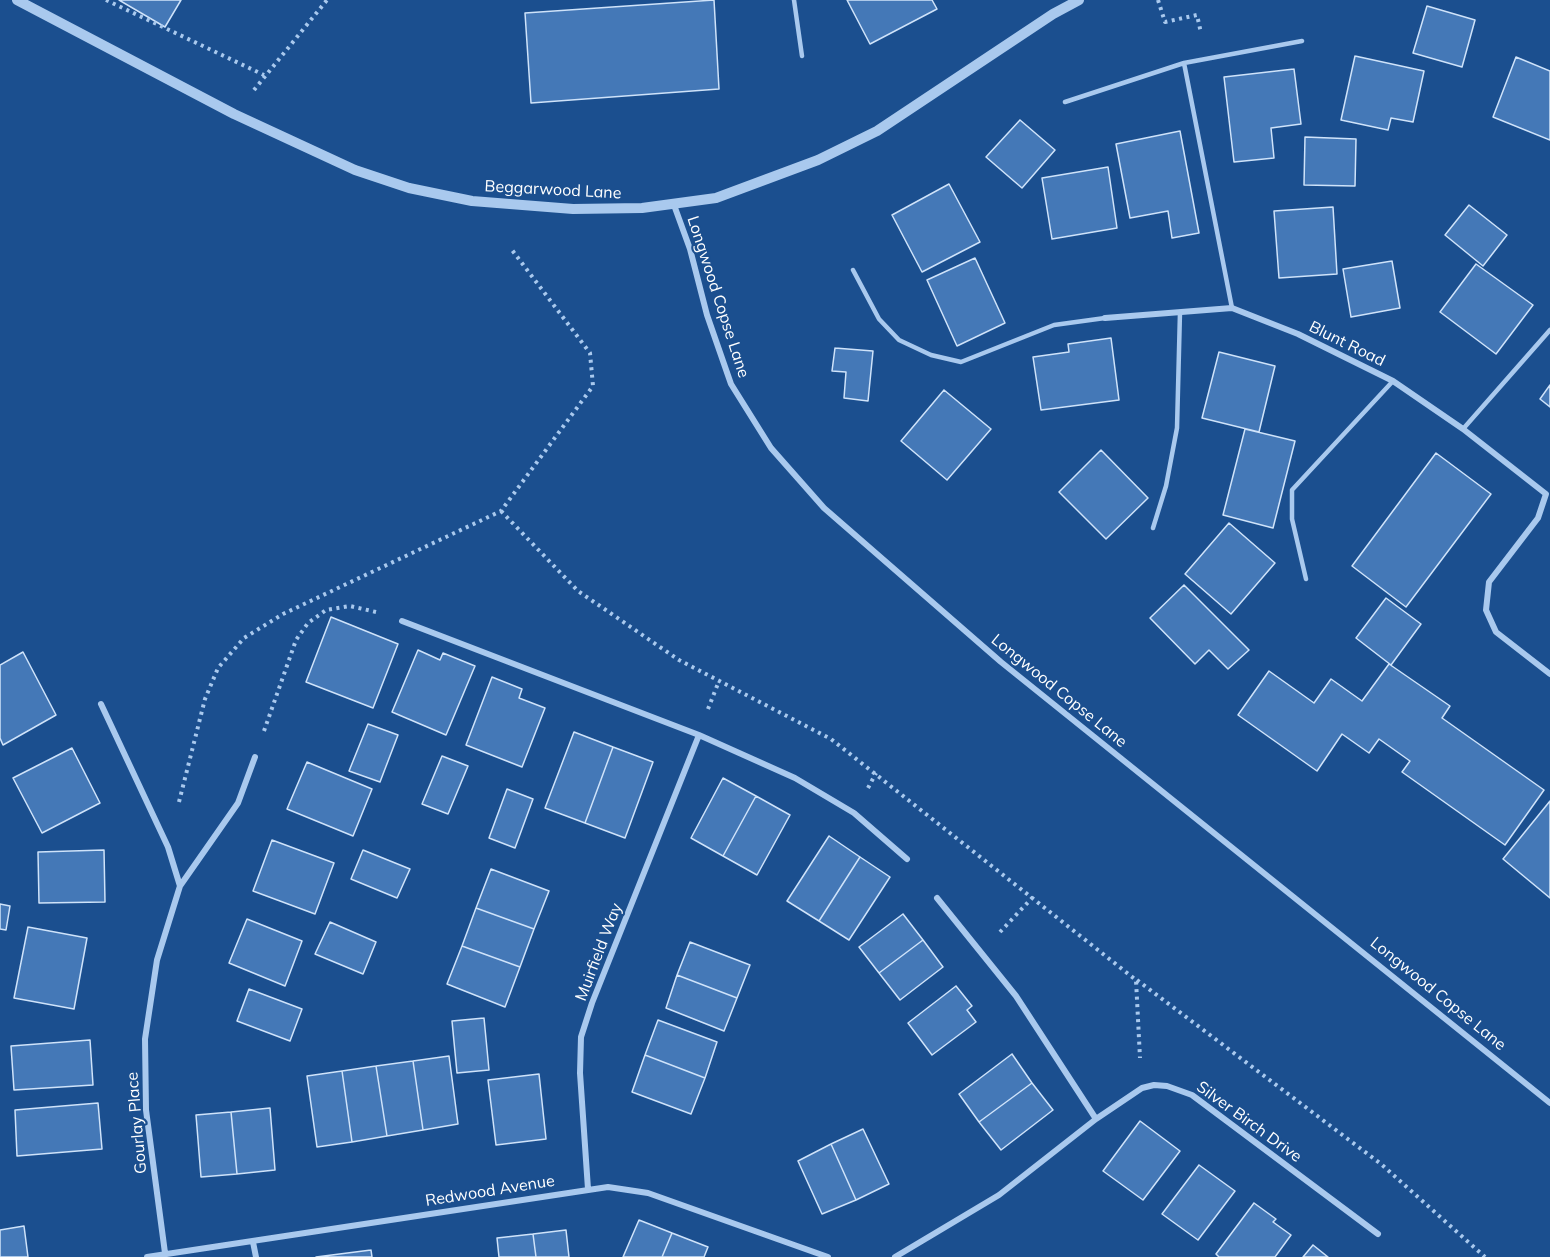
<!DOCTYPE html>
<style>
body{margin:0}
canvas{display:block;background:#1b4f8f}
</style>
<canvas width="1550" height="1257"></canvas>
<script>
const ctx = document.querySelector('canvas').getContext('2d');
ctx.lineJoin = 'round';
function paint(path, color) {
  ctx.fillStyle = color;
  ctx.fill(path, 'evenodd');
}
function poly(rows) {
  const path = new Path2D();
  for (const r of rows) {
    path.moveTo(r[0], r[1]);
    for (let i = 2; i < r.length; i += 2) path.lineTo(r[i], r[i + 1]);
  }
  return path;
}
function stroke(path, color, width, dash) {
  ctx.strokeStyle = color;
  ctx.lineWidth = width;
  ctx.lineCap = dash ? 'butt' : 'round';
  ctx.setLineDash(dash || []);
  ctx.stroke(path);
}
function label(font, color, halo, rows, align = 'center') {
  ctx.font = font + ' Mulish,sans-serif';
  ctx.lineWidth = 4.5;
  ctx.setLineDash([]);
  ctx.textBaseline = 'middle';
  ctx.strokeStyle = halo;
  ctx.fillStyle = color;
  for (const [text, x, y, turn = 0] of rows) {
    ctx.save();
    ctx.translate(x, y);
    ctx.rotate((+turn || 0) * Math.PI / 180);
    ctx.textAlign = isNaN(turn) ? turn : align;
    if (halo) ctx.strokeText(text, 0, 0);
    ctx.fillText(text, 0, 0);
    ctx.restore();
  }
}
const building = poly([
 [119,0,181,0,165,27,119,0],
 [714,0,719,89,531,103,525,13,714,0],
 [847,0,932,0,937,9,870,44,847,0],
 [1427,6,1475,20,1462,67,1413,53,1427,6],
 [1355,56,1424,71,1413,122,1391,118,1388,130,1341,120,1355,56],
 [1516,57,1550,71,1550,140,1493,117,1516,57],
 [1294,69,1301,124,1271,128,1274,158,1234,162,1224,77,1294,69],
 [1020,120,1055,150,1022,188,986,157,1020,120],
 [1180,131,1199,233,1172,238,1168,211,1130,218,1116,144,1180,131],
 [1305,137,1356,139,1355,186,1304,185,1305,137],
 [1108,167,1117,228,1052,239,1042,178,1108,167],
 [949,184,980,242,922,272,892,215,949,184],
 [1469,205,1507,235,1483,266,1445,235,1469,205],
 [1333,207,1337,274,1279,278,1274,211,1333,207],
 [975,258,1005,323,957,346,927,280,975,258],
 [1392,261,1400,308,1351,317,1343,269,1392,261],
 [1476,264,1533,305,1496,354,1440,312,1476,264],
 [1111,338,1119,400,1041,410,1033,357,1069,352,1068,344,1111,338],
 [835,348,873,351,868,401,844,398,846,372,832,371,835,348],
 [1219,352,1275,366,1259,432,1202,418,1219,352],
 [1550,385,1550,407,1540,399,1550,385],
 [944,390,991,429,947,480,901,441,944,390],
 [1245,429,1295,441,1273,528,1223,515,1245,429],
 [1101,450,1148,498,1106,539,1059,492,1101,450],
 [1436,453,1491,494,1406,607,1352,566,1436,453],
 [1229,523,1275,563,1231,614,1185,574,1229,523],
 [1184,585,1249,650,1228,669,1209,650,1195,664,1150,618,1184,585],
 [1386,598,1421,624,1391,665,1356,638,1386,598],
 [331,617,398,644,373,708,306,682,331,617],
 [418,650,440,660,443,653,475,666,446,735,392,712,418,650],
 [23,652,56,715,3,745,0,738,0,665,23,652],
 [1389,664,1450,706,1442,718,1544,790,1505,845,1402,772,1410,761,1379,739,1369,753,1342,734,1317,771,1238,715,1269,671,1314,703,1331,679,1362,701,1389,664],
 [492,677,522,689,519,698,545,708,522,767,466,745,492,677],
 [368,724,398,735,380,782,349,771,368,724],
 [574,732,613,747,585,823,545,808,574,732],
 [613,747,653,762,625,838,585,823,613,747],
 [72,748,100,803,42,833,13,778,72,748],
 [442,756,468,766,448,814,422,804,442,756],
 [307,762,372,789,353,836,287,809,307,762],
 [723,778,756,796,723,856,691,838,723,778],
 [507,789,533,799,515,848,489,838,507,789],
 [756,796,790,815,757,875,723,856,756,796],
 [1550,801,1550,898,1503,859,1550,801],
 [829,836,860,857,819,921,787,901,829,836],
 [272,840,334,863,315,914,253,891,272,840],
 [104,850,105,902,39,903,38,852,104,850],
 [363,850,410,869,397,898,351,879,363,850],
 [860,857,890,877,849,940,819,921,860,857],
 [491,869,549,891,534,929,476,908,491,869],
 [0,904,10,906,6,930,0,929,0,904],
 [476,908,534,929,520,967,462,946,476,908],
 [903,914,923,940,879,973,859,947,903,914],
 [247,919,302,941,285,986,229,963,247,919],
 [330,922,376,942,363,974,315,954,330,922],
 [28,927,87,938,74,1009,14,998,28,927],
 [923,940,943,967,900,1000,879,973,923,940],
 [690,942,750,965,737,998,677,975,690,942],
 [462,946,520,967,505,1007,447,984,462,946],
 [677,975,737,998,724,1031,666,1008,677,975],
 [956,986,972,1006,967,1010,976,1022,932,1055,908,1023,956,986],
 [249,989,302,1009,290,1041,237,1021,249,989],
 [484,1018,489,1070,457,1073,452,1021,484,1018],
 [658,1020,717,1042,705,1078,645,1055,658,1020],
 [90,1040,93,1085,14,1090,11,1046,90,1040],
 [1012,1054,1032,1083,979,1122,959,1094,1012,1054],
 [645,1055,705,1078,691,1114,632,1092,645,1055],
 [449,1056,458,1124,423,1130,413,1061,449,1056],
 [413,1061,423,1130,387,1136,376,1066,413,1061],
 [376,1066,387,1136,352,1142,342,1071,376,1066],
 [342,1071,352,1142,317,1147,307,1076,342,1071],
 [539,1074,546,1139,496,1145,488,1080,539,1074],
 [1032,1083,1053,1110,1001,1150,979,1122,1032,1083],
 [98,1103,102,1149,17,1156,15,1110,98,1103],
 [270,1108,275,1170,237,1174,231,1112,270,1108],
 [231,1112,237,1174,201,1177,196,1115,231,1112],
 [1140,1121,1180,1151,1143,1200,1103,1171,1140,1121],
 [863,1129,889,1184,856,1200,831,1144,863,1129],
 [831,1144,856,1200,822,1214,798,1161,831,1144],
 [1199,1165,1235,1191,1198,1240,1162,1214,1199,1165],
 [1254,1203,1276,1219,1273,1222,1291,1235,1275,1257,1219,1257,1216,1254,1254,1203],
 [639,1220,672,1233,662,1257,623,1257,639,1220],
 [24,1226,28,1257,0,1257,0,1230,24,1226],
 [566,1230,569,1257,536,1257,533,1234,566,1230],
 [672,1233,708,1247,704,1257,662,1257,672,1233],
 [533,1234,536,1257,499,1257,497,1238,533,1234],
 [1313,1245,1328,1257,1303,1257,1313,1245],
 [371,1250,372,1257,316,1257,371,1250]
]);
paint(building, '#4478b7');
stroke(building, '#cfe3fa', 1.5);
stroke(poly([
 [106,0,264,75],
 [1158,0,1165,22,1197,15,1201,33],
 [254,90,327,0],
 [501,511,578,591,679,660,831,739,1136,980,1140,1058],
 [708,709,719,681],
 [264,731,296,640,308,623,326,610,350,606,376,612],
 [868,788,876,773],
 [179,802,205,699,218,668,244,638,283,614,501,511,593,386,590,353,512,250],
 [1000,932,1033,897],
 [1137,980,1381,1164,1485,1257]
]), '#a9c9ee', 4, [3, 4.5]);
stroke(poly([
 [794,0,802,56],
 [1184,63,1232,308],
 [1065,102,1184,63,1302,41],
 [853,270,879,319,899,340,931,355,961,362,1054,325,1105,318],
 [1463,429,1550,330],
 [1153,528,1166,486,1177,428,1180,312],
 [1306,579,1292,519,1292,490,1393,381]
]), '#a9c9ee', 4.5);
stroke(poly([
 [674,205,690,249,707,315,731,384,771,448,824,508,1001,662,1550,1103],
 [1105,318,1232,308,1298,334,1393,381,1463,429,1546,494,1538,518,1489,582,1486,610,1496,632,1550,674],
 [402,621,699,735,795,778,854,813,907,859],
 [101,704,168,847,180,886,157,960,145,1039,146,1110,165,1253],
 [180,886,238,803,255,757],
 [937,898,1016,996,1096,1119],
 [588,1189,580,1073,581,1037,592,1003,699,735],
 [253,1242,256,1257],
 [147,1257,608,1187,648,1193,828,1257],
 [895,1257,999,1195,1096,1119,1142,1088,1154,1085,1167,1086,1192,1095,1378,1234]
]), '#a9c9ee', 6);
stroke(poly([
 [17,0,234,114,355,170,409,188,472,201,573,209,642,208,716,198,818,160,877,131,1053,14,1079,0]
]), '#a9c9ee', 10);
label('16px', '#fff', '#1b4f8f', [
 ["Beggarwood Lane",553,190,3],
 ["Longwood Copse Lane",718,297,72],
 ["Blunt Road",1347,344,26],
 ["Longwood Copse Lane",1059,691,39],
 ["Muirfield Way",599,952,-69],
 ["Longwood Copse Lane",1438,994,39],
 ["Silver Birch Drive",1249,1122,36],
 ["Gourlay Place",137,1123,-95],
 ["Redwood Avenue",490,1191,-9]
]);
</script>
